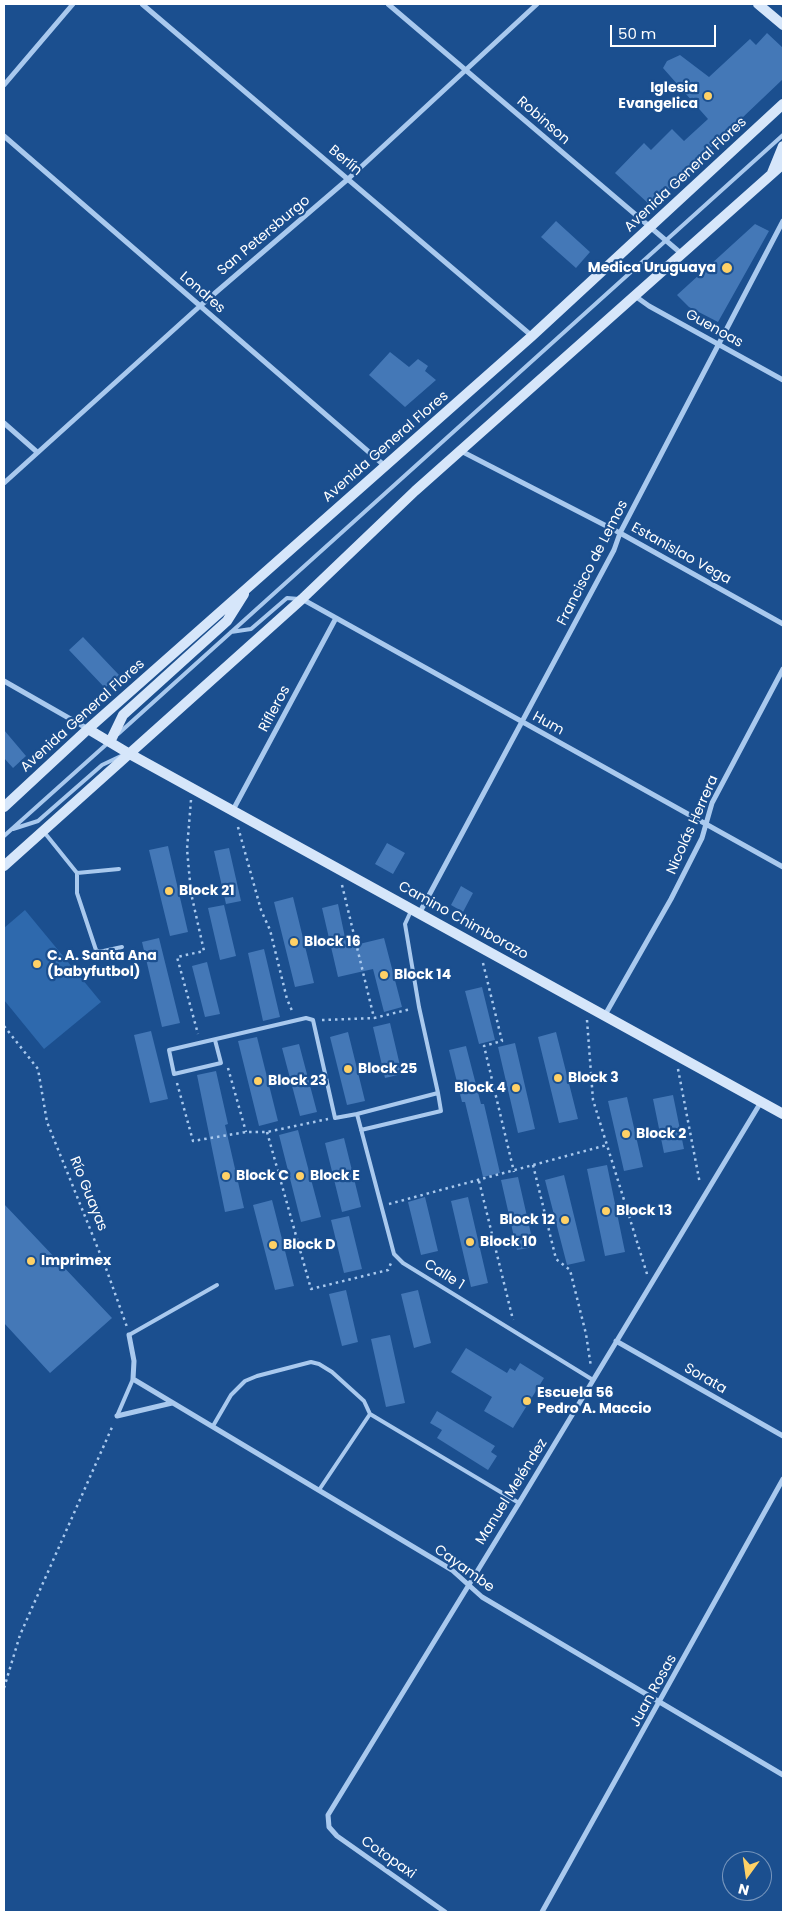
<!DOCTYPE html>
<meta charset="utf-8">
<style>
body{margin:0}
#map{position:relative;width:787px;height:1916px;overflow:hidden;background:#1b4f8f;font-family:Poppins,sans-serif}
canvas{display:block}
.frame{position:absolute;inset:0;border:5px solid #fff;pointer-events:none}
.north{position:absolute;left:722px;top:1851px;width:50px;height:50px;box-sizing:border-box;background:#1b4f8f;border:1px solid #7695bc;border-radius:50%;rotate:194deg;font-size:14px;font-weight:700;line-height:20px;text-align:center;color:#fff}
.north::after{content:'';display:block;margin:auto;width:18px;height:22px;background:#ffd166;clip-path:polygon(50% 0,100% 100%,50% 72%,0 100%)}
.scale{position:absolute;left:610px;top:25px;width:106px;height:22px;box-sizing:border-box;border:2px solid #fff;border-top:0;padding-left:6px;font-size:15px;line-height:18px;white-space:nowrap;color:#fff;-webkit-text-stroke:4px #1b4f8f;paint-order:stroke}
</style>
<div id="map">
<canvas width="787" height="1916"></canvas>
<div class="frame"></div>
<div class="north">N</div>
<div class="scale">50 m</div>
</div>
<script>
const ctx = document.querySelector('canvas').getContext('2d');
ctx.lineJoin = 'round';
function paint(path, color) {
  ctx.fillStyle = color;
  ctx.fill(path, 'evenodd');
}
function poly(rows) {
  const path = new Path2D();
  for (const r of rows) {
    path.moveTo(r[0], r[1]);
    for (let i = 2; i < r.length; i += 2) path.lineTo(r[i], r[i + 1]);
  }
  return path;
}
function stroke(path, color, width, dash) {
  ctx.strokeStyle = color;
  ctx.lineWidth = width;
  ctx.lineCap = dash ? 'butt' : 'round';
  ctx.setLineDash(dash || []);
  ctx.stroke(path);
}
function label(font, color, halo, rows, align = 'center') {
  ctx.font = font + ' Poppins,sans-serif';
  ctx.lineWidth = 4.5;
  ctx.setLineDash([]);
  ctx.textBaseline = 'middle';
  ctx.strokeStyle = halo;
  ctx.fillStyle = color;
  for (const [text, x, y, turn = 0] of rows) {
    ctx.save();
    ctx.translate(x, y);
    ctx.rotate((+turn || 0) * Math.PI / 180);
    ctx.textAlign = isNaN(turn) ? turn : align;
    if (halo) ctx.strokeText(text, 0, 0);
    ctx.fillText(text, 0, 0);
    ctx.restore();
  }
}
paint(poly([
 [25,910,101,1002,44,1049,4,1000,4,928]
]), '#2e69ad');
paint(poly([
 [767,33,783,48,783,79,700,158,696,166,679,179,656,203,649,204,615,173,644,143,651,150,672,129,684,141,708,119,663,68,667,61,680,55,709,77,750,39,756,45],
 [556,221,590,252,576,268,541,237],
 [755,224,769,231,718,322,689,307,677,295],
 [390,352,409,367,418,359,428,366,425,371,436,380,405,407,369,375],
 [83,637,119,675,105,688,69,650],
 [4,730,26,756,13,768,4,758],
 [387,843,405,853,393,874,375,864],
 [168,846,188,932,170,936,149,850],
 [229,848,241,901,226,904,214,851],
 [461,886,473,893,463,912,451,905],
 [293,897,314,983,295,987,274,902],
 [338,904,347,947,384,938,402,1007,384,1012,373,969,338,977,322,908],
 [224,905,236,956,220,960,208,908],
 [159,938,180,1023,162,1027,142,942],
 [264,949,280,1017,263,1021,248,953],
 [207,962,220,1014,205,1017,192,966],
 [482,987,495,1040,479,1044,465,991],
 [390,1023,402,1074,385,1078,373,1027],
 [151,1031,168,1099,150,1103,134,1035],
 [348,1032,365,1101,347,1105,330,1037],
 [556,1032,578,1119,559,1123,538,1037],
 [257,1037,278,1121,259,1126,238,1041],
 [515,1043,535,1129,518,1133,498,1047],
 [299,1044,317,1112,300,1116,282,1048],
 [466,1046,481,1104,484,1104,500,1173,483,1177,465,1102,462,1102,449,1050],
 [216,1071,228,1124,225,1125,244,1208,225,1212,197,1075],
 [673,1095,684,1149,664,1153,653,1099],
 [627,1097,643,1167,624,1171,608,1101],
 [298,1130,321,1217,301,1222,279,1135],
 [344,1138,361,1207,342,1212,325,1143],
 [607,1165,625,1252,605,1256,587,1169],
 [564,1175,585,1261,567,1265,545,1180],
 [518,1177,534,1247,517,1250,501,1180],
 [425,1197,438,1251,421,1255,408,1202],
 [468,1197,488,1283,471,1287,451,1201],
 [272,1200,294,1286,275,1290,253,1205],
 [4,1204,112,1318,50,1373,4,1323],
 [349,1216,362,1269,344,1273,331,1220],
 [346,1290,358,1342,342,1346,329,1294],
 [418,1290,431,1343,414,1348,401,1294],
 [390,1335,405,1403,386,1407,371,1339],
 [466,1348,507,1373,510,1368,515,1371,520,1363,544,1378,513,1428,484,1411,492,1397,451,1372],
 [437,1411,495,1446,491,1452,497,1456,488,1470,437,1438,442,1430,430,1423]
]), '#4478b7');
stroke(poly([
 [191,800,187,849,191,893,204,951,177,957,198,1034],
 [238,827,261,910,270,930,287,999,293,1013],
 [342,885,374,1018],
 [483,963,502,1041,484,1046,514,1172],
 [322,1020,374,1018,411,1009],
 [587,1020,593,1100,647,1274],
 [4,1026,38,1069,47,1122,107,1271,127,1327],
 [228,1068,246,1132],
 [678,1069,700,1184],
 [177,1083,193,1141,246,1132,267,1132,328,1119],
 [267,1132,311,1289,388,1270,391,1263],
 [533,1165,556,1259,570,1270,586,1334,591,1367],
 [479,1181,513,1320],
 [389,1204,607,1145],
 [4,1688,20,1635,113,1425]
]), '#a9c9ee', 2.5, [2.5, 4]);
stroke(poly([
 [231,632,251,629,287,598,299,599],
 [118,734,783,135],
 [13,829,38,821,102,765,121,756],
 [44,832,77,873,119,869],
 [4,836,109,742],
 [77,873,77,893,96,950,99,952,122,947],
 [411,911,405,924,419,1007,438,1093,357,1114,394,1254,403,1263,593,1380],
 [215,1040,221,1063,174,1074,169,1050,306,1018,313,1020,335,1118,357,1114],
 [361,1130,441,1111,438,1093],
 [129,1335,217,1285],
 [117,1416,133,1379],
 [213,1426,231,1395,245,1381,257,1376,311,1362,319,1364,332,1372,364,1401,370,1414],
 [319,1490,370,1414,519,1503]
]), '#a9c9ee', 4);
stroke(poly([
 [142,4,532,336],
 [388,4,683,255],
 [4,85,73,4],
 [4,136,385,466],
 [635,296,649,306,783,380],
 [4,423,37,452],
 [461,451,620,533,783,624],
 [4,483,200,306,348,179,537,4],
 [302,599,783,867],
 [4,681,88,729],
 [233,810,336,618],
 [420,912,614,550,620,533,783,221],
 [605,1015,671,899,702,838,712,803,783,669],
 [129,1335,134,1361,133,1379,452,1570,482,1597,783,1775],
 [616,1341,783,1436],
 [117,1416,172,1403],
 [445,1912,337,1836,329,1827,328,1815,519,1503,761,1102],
 [542,1912,783,1479]
]), '#a9c9ee', 5);
stroke(poly([
 [758,4,783,25],
 [772,173,783,146],
 [88,729,128,753,783,1114],
 [110,742,123,715,227,621,244,594],
 [4,807,88,729,532,336,783,104],
 [4,866,302,599,415,491,783,164]
]), '#d6e6fa', 10);
for (const [x, y, r, color] of [
 [708,96,5,"#ffd166"],
 [727,268,6,"#ffd166"],
 [169,891,5,"#ffd166"],
 [294,942,5,"#ffd166"],
 [37,964,5,"#ffd166"],
 [384,975,5,"#ffd166"],
 [348,1069,5,"#ffd166"],
 [558,1078,5,"#ffd166"],
 [258,1081,5,"#ffd166"],
 [516,1088,5,"#ffd166"],
 [626,1134,5,"#ffd166"],
 [226,1176,5,"#ffd166"],
 [300,1176,5,"#ffd166"],
 [606,1211,5,"#ffd166"],
 [565,1220,5,"#ffd166"],
 [470,1242,5,"#ffd166"],
 [273,1245,5,"#ffd166"],
 [31,1261,5,"#ffd166"],
 [527,1401,5,"#ffd166"]
]) {
  const dot = new Path2D();
  dot.arc(x, y, r, 0, 2 * Math.PI);
  ctx.fillStyle = color;
  ctx.fill(dot);
  stroke(dot, '#1b4f8f', 2);
}
label('bold 14px', '#fff', '#1b4f8f', [
 ["Iglesia",698,88,"right"],
 ["Evangelica",698,104,"right"],
 ["Medica Uruguaya",716,268,"right"],
 ["Block 21",179,891],
 ["Block 16",304,942],
 ["C. A. Santa Ana",47,956],
 ["(babyfutbol)",47,972],
 ["Block 14",394,975],
 ["Block 25",358,1069],
 ["Block 3",568,1078],
 ["Block 23",268,1081],
 ["Block 4",506,1088,"right"],
 ["Block 2",636,1134],
 ["Block C",236,1176],
 ["Block E",310,1176],
 ["Block 13",616,1211],
 ["Block 12",555,1220,"right"],
 ["Block 10",480,1242],
 ["Block D",283,1245],
 ["Imprimex",41,1261],
 ["Escuela 56",537,1393],
 ["Pedro A. Maccio",537,1409]
], 'left');
label('14px', '#fff', '#1b4f8f', [
 ["Robinson",543,121,41],
 ["Berlín",345,161,40],
 ["Avenida General Flores",686,175,-43],
 ["San Petersburgo",264,236,-40],
 ["Londres",202,293,41],
 ["Guenoas",714,329,29],
 ["Avenida General Flores",386,447,-41],
 ["Estanislao Vega",681,554,29],
 ["Francisco de Lemos",593,563,-63],
 ["Rifleros",275,709,-62],
 ["Avenida General Flores",83,716,-42],
 ["Hum",548,724,29],
 ["Nicolás Herrera",693,825,-66],
 ["Camino Chimborazo",463,921,29],
 ["Río Guayas",88,1194,68],
 ["Calle 1",444,1275,32],
 ["Sorata",705,1379,30],
 ["Manuel Meléndez",512,1492,-58],
 ["Cayambe",464,1569,36],
 ["Juan Rosas",654,1691,-61],
 ["Cotopaxi",388,1858,35]
]);
</script>
